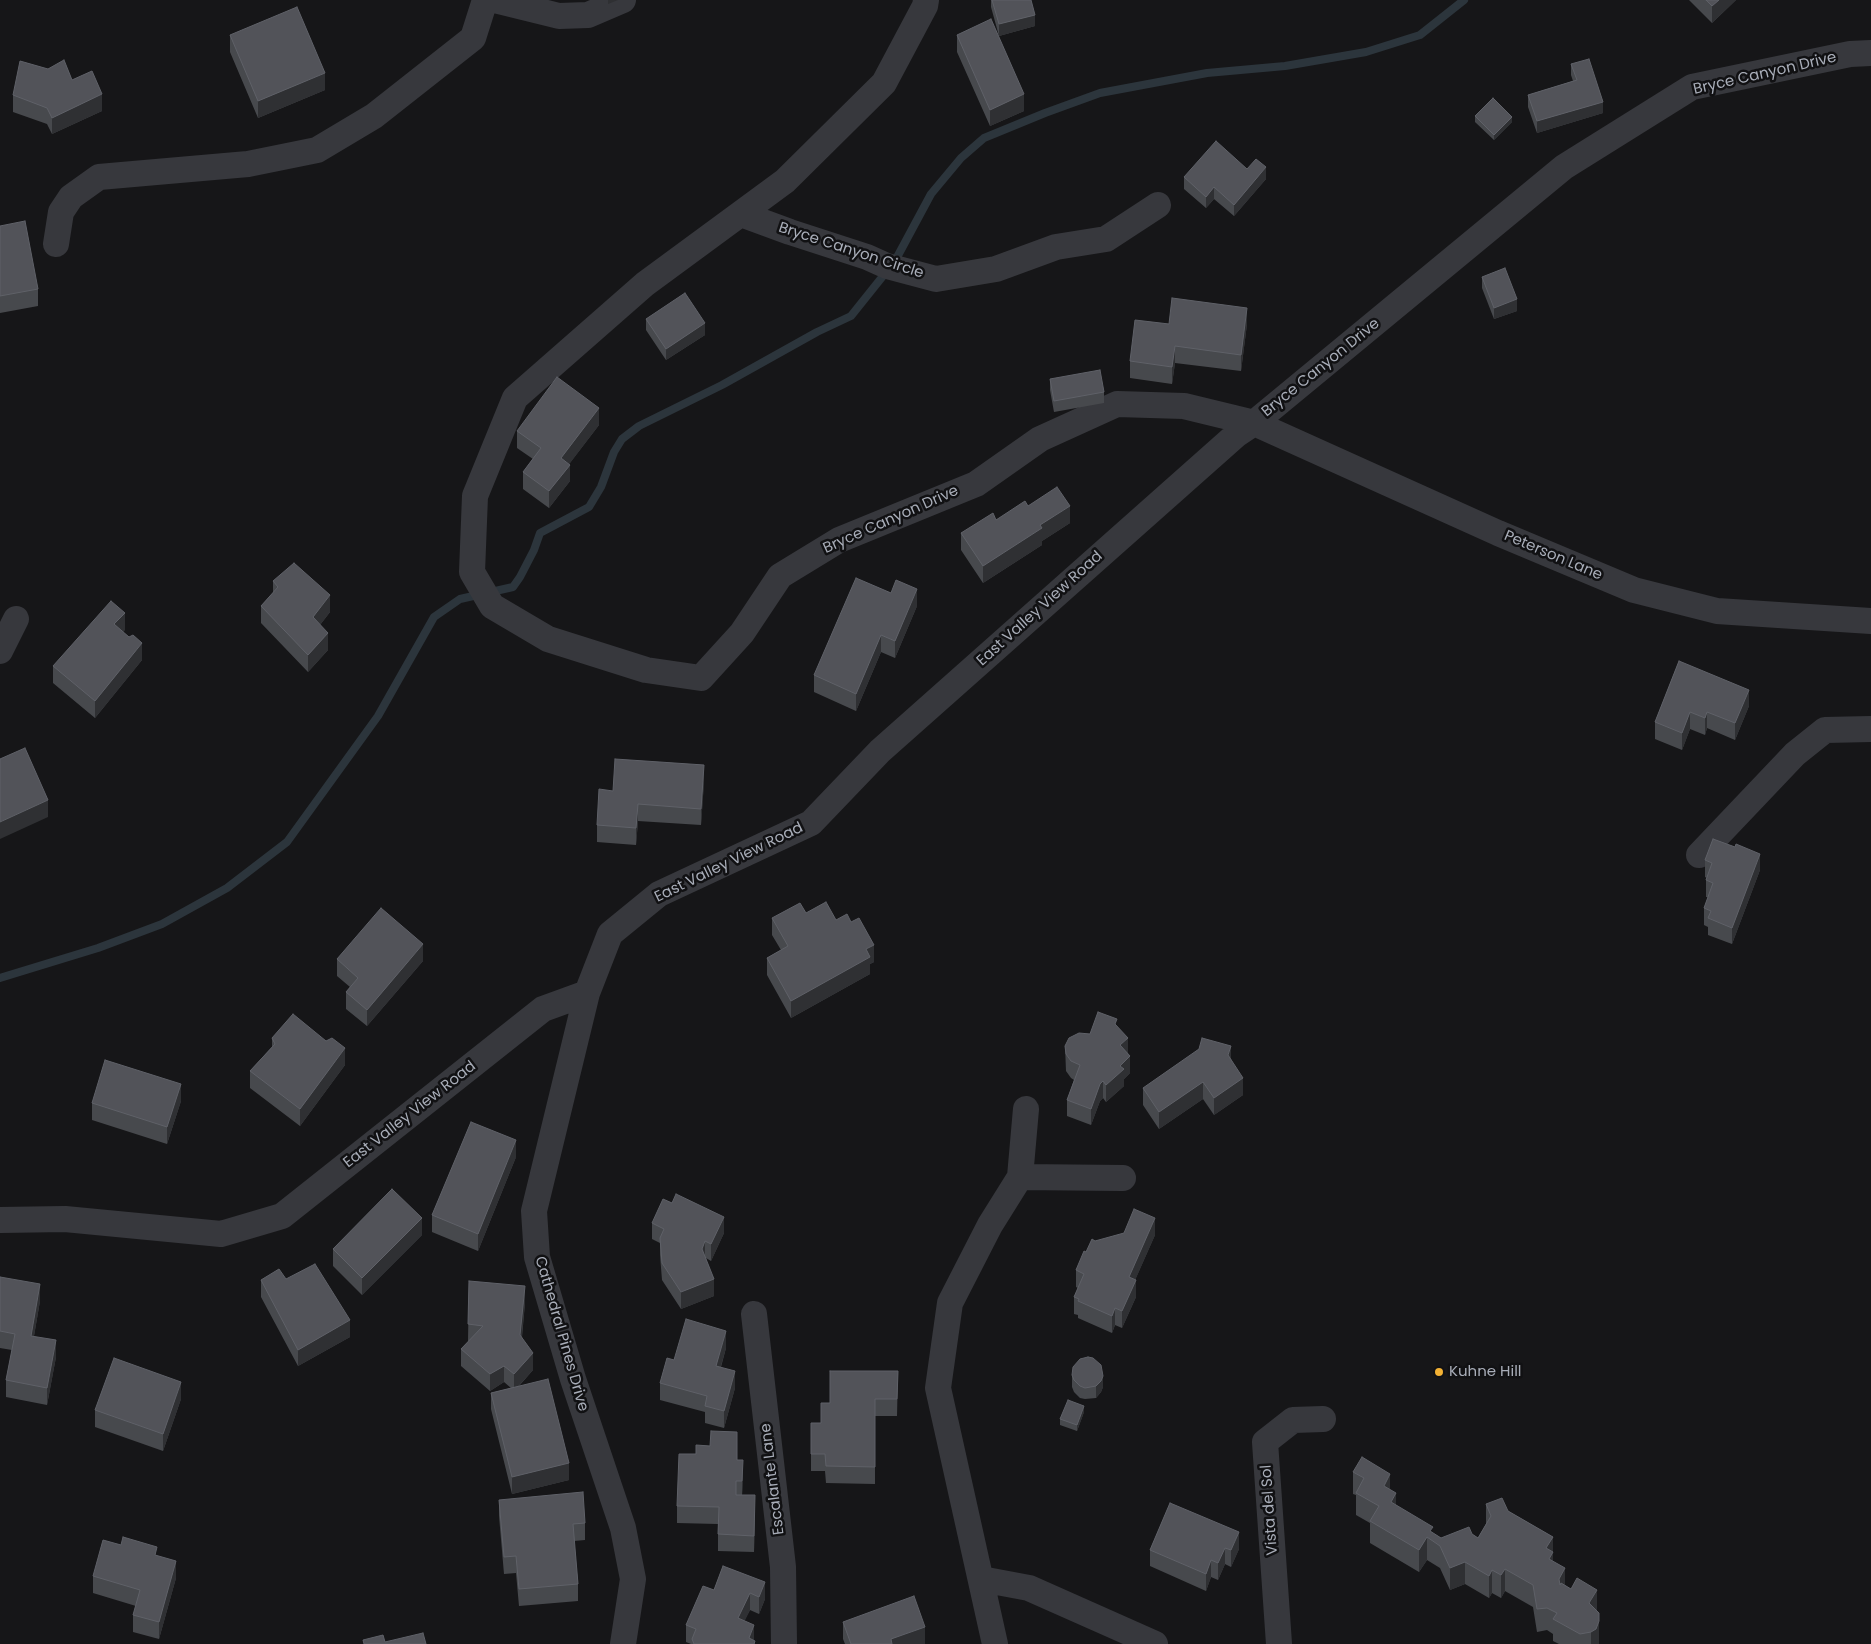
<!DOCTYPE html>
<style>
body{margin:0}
canvas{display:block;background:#161618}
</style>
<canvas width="1871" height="1644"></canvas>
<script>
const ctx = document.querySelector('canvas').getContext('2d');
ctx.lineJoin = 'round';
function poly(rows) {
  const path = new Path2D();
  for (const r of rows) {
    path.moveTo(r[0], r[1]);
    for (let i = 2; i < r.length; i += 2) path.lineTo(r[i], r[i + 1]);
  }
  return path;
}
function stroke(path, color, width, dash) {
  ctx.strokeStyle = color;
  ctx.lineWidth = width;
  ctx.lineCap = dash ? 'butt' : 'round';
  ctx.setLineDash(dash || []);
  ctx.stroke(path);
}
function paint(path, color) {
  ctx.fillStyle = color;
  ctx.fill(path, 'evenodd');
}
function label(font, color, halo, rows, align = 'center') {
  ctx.font = font + ' Poppins,sans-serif';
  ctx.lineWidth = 5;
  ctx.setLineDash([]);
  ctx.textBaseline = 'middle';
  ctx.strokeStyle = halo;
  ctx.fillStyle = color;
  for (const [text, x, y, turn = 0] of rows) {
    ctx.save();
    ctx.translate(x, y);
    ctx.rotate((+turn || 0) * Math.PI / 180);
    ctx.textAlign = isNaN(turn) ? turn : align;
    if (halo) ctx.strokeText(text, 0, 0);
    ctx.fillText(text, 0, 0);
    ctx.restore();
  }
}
stroke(poly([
 [0,978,98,948,162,924,227,888,287,842,378,716,434,617,460,599,513,587,520,577,534,550,540,533,589,507,601,487,614,452,622,439,639,426,722,385,817,332,851,316,895,261,931,194,961,158,984,138,1045,113,1100,93,1207,73,1285,66,1366,52,1420,35,1464,0]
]), '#2c353c', 8);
stroke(poly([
 [494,0,559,16,588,15,623,0],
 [926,0,925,6,884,83,785,181,645,284,515,398,475,496,472,572,492,606,548,639,646,670,701,678,742,633,780,576,839,540,976,484,1040,439,1117,404,1184,406,1254,423,1498,533,1634,590,1717,611,1871,621],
 [741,214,790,232,867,257,887,266,936,279,996,269,1056,247,1106,239,1158,205],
 [56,244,61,212,71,197,99,177,248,164,317,150,374,116,473,38,485,0],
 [0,651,16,619],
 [1699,855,1795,754,1825,730,1871,729],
 [587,993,534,1211,537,1257,573,1379,623,1528,633,1579,623,1644],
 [1020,1177,1026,1109],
 [0,1220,65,1219,221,1234,282,1216,543,1009,587,993,610,934,659,894,811,823,880,751,1236,435,1254,423,1564,167,1692,87,1850,54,1871,53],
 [754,1314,783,1567,784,1644],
 [981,1579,1029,1588,1155,1644],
 [995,1644,938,1388,950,1303,990,1225,1020,1177,1123,1178],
 [1279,1644,1265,1442,1293,1420,1323,1419]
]), '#37383d', 26);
paint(poly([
 [991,0,1031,0,1035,26,999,36,991,7],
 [1689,0,1736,0,1712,23],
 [230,35,325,90,258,118,230,52],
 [957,35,1024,111,990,126,957,52],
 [1571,64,1603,113,1537,133,1528,107,1528,95,1573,81,1571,75],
 [72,80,102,111,52,134,47,124,13,112,13,95],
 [1475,116,1512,122,1494,140,1475,122],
 [1247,169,1266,179,1234,216,1214,199,1206,208,1184,189,1184,177],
 [0,226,38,289,38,306,0,313],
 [1482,277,1517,311,1494,319,1482,288],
 [646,319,705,335,666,360,646,330],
 [1169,324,1247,324,1241,371,1175,363,1172,384,1130,378,1130,361],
 [1050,379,1104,392,1104,403,1054,412,1050,390],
 [599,425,569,464,570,481,549,508,523,489,523,472,533,459,517,448,517,431],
 [1028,506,1070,523,1042,541,1042,545,983,583,961,550,961,533,996,520],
 [273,581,330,612,320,625,328,650,308,672,261,623,261,606,273,593],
 [917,606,895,658,881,652,856,711,814,692,814,675],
 [125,630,123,632,142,660,95,718,53,683,53,666],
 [1679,661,1749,706,1735,740,1707,728,1705,735,1690,729,1682,750,1655,739,1655,722],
 [704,782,701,825,638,821,636,845,597,842,597,825,613,791],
 [1705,860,1760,870,1732,944,1708,935,1708,927,1704,925,1704,908,1708,897,1706,897,1706,880,1707,878,1705,877],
 [772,918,836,920,874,962,870,964,870,974,791,1018,767,975,767,958,781,950,772,935],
 [337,959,423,961,367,1026,346,1009,346,992,350,987,337,976],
 [1117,1026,1128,1053,1130,1073,1124,1079,1124,1086,1106,1102,1103,1098,1100,1101,1091,1125,1067,1116,1067,1100,1074,1080,1071,1078,1066,1071,1065,1046],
 [272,1038,345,1065,300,1126,250,1088,250,1071,272,1047],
 [1231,1059,1243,1095,1214,1115,1203,1099,1159,1129,1143,1105,1143,1088],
 [181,1101,167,1144,92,1120,92,1103],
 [516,1157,478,1251,432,1232,432,1215],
 [652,1223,724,1233,711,1261,706,1258,714,1296,681,1309,662,1280,660,1255,660,1243,652,1239],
 [422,1235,362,1295,333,1266,333,1249],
 [1155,1235,1135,1280,1136,1297,1122,1328,1115,1325,1112,1333,1078,1318,1078,1315,1074,1314,1074,1297,1078,1288,1076,1287,1076,1270,1086,1252,1095,1241],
 [0,1277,40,1301,34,1336,56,1357,47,1405,6,1397,6,1380,12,1350,0,1348],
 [286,1279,350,1337,298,1366,261,1297,261,1280],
 [469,1281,525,1303,522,1337,533,1370,519,1386,569,1480,512,1494,491,1409,491,1393,511,1388,504,1382,490,1391,461,1366,461,1349,469,1341,468,1341],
 [726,1348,721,1367,735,1388,724,1428,705,1423,705,1412,660,1400,660,1383,674,1360],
 [898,1371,897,1416,875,1416,875,1484,826,1483,825,1471,811,1471,811,1423,821,1423,830,1403],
 [1072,1375,1103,1387,1101,1392,1096,1398,1085,1399,1080,1398,1074,1392,1072,1387],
 [181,1399,163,1451,95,1427,95,1410],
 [1084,1412,1077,1431,1060,1425,1060,1419],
 [737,1460,743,1477,742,1495,755,1512,754,1552,718,1551,718,1524,677,1523,677,1506],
 [1353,1472,1390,1490,1396,1505,1433,1533,1441,1538,1472,1534,1478,1538,1486,1524,1486,1504,1508,1511,1553,1537,1553,1561,1565,1585,1597,1611,1599,1644,1559,1644,1553,1641,1553,1634,1547,1630,1537,1632,1533,1607,1505,1591,1501,1598,1492,1593,1489,1598,1465,1584,1450,1590,1440,1568,1427,1560,1419,1572,1370,1543,1370,1523,1356,1515,1356,1495,1353,1494],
 [499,1500,585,1523,585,1540,574,1541,578,1584,578,1601,519,1606,516,1573,504,1574,499,1516],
 [1170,1503,1239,1549,1231,1567,1225,1564,1218,1580,1211,1577,1206,1591,1150,1566,1150,1550],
 [157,1556,176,1578,159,1639,133,1632,133,1615,136,1606,93,1593,93,1576],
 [723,1566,765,1599,759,1614,750,1610,744,1621,755,1644,691,1644,686,1642,686,1625,714,1590],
 [843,1622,925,1644,845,1644,843,1639]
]), '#47494d');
paint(poly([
 [608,0,618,0,608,4],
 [1719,0,1736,0,1712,23,1712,6],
 [1035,15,1035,26,999,36,999,24],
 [325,73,325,90,258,118,258,101],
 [102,94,102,111,52,134,52,118],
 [1024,94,1024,111,990,126,990,110],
 [1603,102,1603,113,1537,133,1537,121],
 [1512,117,1512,122,1494,140,1494,135],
 [1266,167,1266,179,1234,216,1234,205],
 [1214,187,1214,199,1206,208,1206,197],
 [1517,299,1517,311,1494,319,1494,308],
 [1247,308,1247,324,1241,371,1241,355],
 [705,323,705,335,666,360,666,349],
 [1175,346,1175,363,1172,384,1172,367],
 [599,408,599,425,561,475,561,458],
 [570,465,570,481,549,508,549,491],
 [1070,506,1070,523,1042,541,1042,545,983,583,983,566,1040,525],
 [917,589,917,606,895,658,895,641],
 [330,595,330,612,313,634,313,617],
 [125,613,125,630,114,641,114,624],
 [328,633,328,650,308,672,308,655],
 [881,635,881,652,856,711,856,694],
 [142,643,142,660,95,718,95,701],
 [1749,690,1749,706,1735,740,1735,723],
 [1690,712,1690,729,1682,750,1682,733],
 [1707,712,1707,728,1705,735,1705,718],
 [704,765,704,782,701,825,701,809],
 [48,800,48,817,0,839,0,822],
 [638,804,638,821,636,845,636,828],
 [1760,854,1760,870,1732,944,1732,928],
 [423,944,423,961,367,1026,367,1010],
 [874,945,874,962,870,964,870,974,791,1018,791,1001,866,949],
 [1128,1038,1128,1054,1120,1045],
 [1231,1046,1231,1062,1228,1055],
 [345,1048,345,1065,300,1126,300,1109],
 [1130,1056,1130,1073,1124,1079,1124,1086,1106,1102,1106,1085,1120,1066],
 [1243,1078,1243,1095,1214,1115,1214,1098],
 [1103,1081,1103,1098,1100,1101,1091,1125,1091,1109,1100,1084],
 [1203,1082,1203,1099,1159,1129,1159,1112],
 [181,1084,181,1101,167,1144,167,1127],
 [516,1140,516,1157,478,1251,478,1234],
 [724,1217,724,1233,711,1261,711,1244],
 [422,1218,422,1235,362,1295,362,1278],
 [1155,1218,1155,1235,1129,1294,1129,1277],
 [705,1241,705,1258,702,1249],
 [714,1279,714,1296,681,1309,681,1292],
 [1136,1280,1136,1297,1122,1328,1122,1311],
 [40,1284,40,1301,31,1353,31,1336],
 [525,1286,525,1303,520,1352,520,1335],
 [1115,1308,1115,1325,1112,1333,1112,1316],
 [350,1320,350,1337,298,1366,298,1350],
 [726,1331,726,1348,716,1383,716,1366],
 [56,1340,56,1357,47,1405,47,1388],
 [533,1353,533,1370,514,1391,514,1374],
 [504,1366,504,1382,490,1391,490,1374],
 [735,1371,735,1388,724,1428,724,1411],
 [1103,1376,1103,1387,1101,1392,1096,1398,1096,1386],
 [181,1382,181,1399,163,1451,163,1434],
 [1084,1406,1084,1412,1077,1431,1077,1425],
 [743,1460,743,1477,742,1498,742,1481],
 [569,1463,569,1480,512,1494,512,1477],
 [1390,1474,1390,1496,1384,1486],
 [1396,1493,1396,1515,1391,1502],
 [755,1495,755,1512,754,1552,754,1536],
 [1239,1532,1239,1549,1231,1567,1231,1550],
 [1427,1537,1427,1560,1419,1572,1419,1550],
 [1553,1537,1553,1574,1546,1548],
 [1225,1548,1225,1564,1218,1580,1218,1563],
 [1211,1560,1211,1577,1206,1591,1206,1574],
 [176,1561,176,1578,159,1639,159,1622],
 [1465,1562,1465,1584,1450,1590,1450,1568],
 [1565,1568,1565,1590,1559,1601,1559,1579],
 [1505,1569,1505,1591,1501,1598,1501,1575],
 [1492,1570,1492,1593,1489,1598,1489,1576],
 [765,1582,765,1599,759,1614,759,1597],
 [1597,1590,1597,1612,1589,1603],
 [750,1593,750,1610,738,1635,738,1618],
 [1599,1621,1599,1644,1591,1644,1591,1632],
 [754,1625,754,1641,749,1638],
 [925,1627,925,1644,891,1644,891,1639]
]), '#2f3033');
const building = poly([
 [992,0,1031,0,1035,15,999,24,992,0],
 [1706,0,1719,0,1712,6,1706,0],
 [297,7,325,73,258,101,230,35,297,7],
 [991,19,1024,94,990,110,957,35,991,19],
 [1589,59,1603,102,1537,121,1528,95,1577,80,1571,64,1589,59],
 [64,60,72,80,92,71,102,94,52,118,47,108,13,95,20,61,48,69,64,60],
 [1493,98,1512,117,1494,135,1475,116,1493,98],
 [1216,141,1247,169,1256,159,1266,167,1234,205,1214,187,1206,197,1184,177,1216,141],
 [25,221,38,289,0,296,0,226,25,221],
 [1505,268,1517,299,1494,308,1482,277,1505,268],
 [685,293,705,323,666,349,646,319,685,293],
 [1172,298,1247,308,1241,355,1175,346,1172,367,1130,361,1135,320,1169,324,1172,298],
 [1100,370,1104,392,1054,401,1050,379,1100,370],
 [557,377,599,408,561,458,570,465,549,491,523,472,541,448,517,431,557,377],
 [1057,487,1070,506,1040,525,1042,528,983,566,961,533,993,513,996,520,1025,501,1028,506,1057,487],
 [294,563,330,595,313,617,328,633,308,655,261,606,278,587,273,581,294,563],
 [856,578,891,593,896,580,917,589,895,641,881,635,856,694,814,675,856,578],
 [111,601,125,613,114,624,129,637,133,635,142,643,95,701,53,666,111,601],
 [1679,661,1749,690,1735,723,1707,712,1705,718,1690,712,1682,733,1655,722,1679,661],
 [25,748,48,800,0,822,0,759,25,748],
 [615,759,704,765,701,809,638,804,636,828,597,825,599,789,613,791,615,759],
 [1713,839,1735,847,1736,844,1760,854,1732,928,1708,918,1711,911,1704,908,1713,883,1706,880,1712,863,1705,860,1713,839],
 [826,902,836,920,847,914,851,922,859,918,874,945,866,949,870,957,791,1001,767,958,788,946,772,918,800,903,806,913,826,902],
 [381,908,423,944,367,1010,346,992,358,978,337,959,381,908],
 [1098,1012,1117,1019,1115,1024,1128,1038,1120,1045,1130,1056,1120,1066,1124,1069,1106,1085,1103,1081,1100,1084,1091,1109,1067,1100,1080,1065,1071,1061,1066,1054,1065,1046,1069,1038,1079,1033,1090,1034,1098,1012],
 [293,1014,326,1041,332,1038,345,1048,300,1109,250,1071,275,1044,272,1038,293,1014],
 [1202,1038,1231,1046,1228,1055,1243,1078,1214,1098,1203,1082,1159,1112,1143,1088,1199,1049,1202,1038],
 [105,1060,181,1084,167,1127,92,1103,105,1060],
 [471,1122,516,1140,478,1234,432,1215,471,1122],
 [392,1189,422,1218,362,1278,333,1249,392,1189],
 [676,1194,724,1217,711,1244,705,1241,702,1249,714,1279,681,1292,662,1263,660,1238,664,1229,652,1223,663,1199,672,1203,676,1194],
 [1134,1209,1155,1218,1129,1277,1136,1280,1122,1311,1115,1308,1112,1316,1078,1301,1079,1299,1074,1297,1084,1274,1076,1270,1084,1251,1086,1252,1092,1239,1095,1241,1124,1233,1134,1209],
 [315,1264,350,1320,298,1350,261,1280,279,1269,286,1279,315,1264],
 [0,1277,40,1284,31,1336,56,1340,47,1388,6,1380,15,1334,0,1331,0,1277],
 [469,1281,525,1286,520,1335,533,1353,514,1374,504,1366,490,1374,461,1349,483,1326,468,1324,469,1281],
 [686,1319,726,1331,716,1366,735,1371,724,1411,705,1406,707,1396,660,1383,667,1358,674,1360,686,1319],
 [1088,1357,1093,1358,1101,1365,1103,1376,1101,1381,1096,1386,1085,1388,1080,1386,1074,1380,1072,1375,1073,1367,1080,1359,1088,1357],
 [114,1358,181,1382,163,1434,95,1410,114,1358],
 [830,1371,898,1371,897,1399,875,1399,875,1467,826,1466,825,1454,811,1454,811,1423,821,1423,821,1403,830,1403,830,1371],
 [548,1379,569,1463,512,1477,491,1393,548,1379],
 [1068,1400,1084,1406,1077,1425,1060,1419,1068,1400],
 [711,1431,737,1432,737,1460,743,1460,742,1481,736,1481,736,1495,755,1495,754,1536,718,1534,719,1507,677,1506,679,1454,696,1454,696,1445,710,1446,711,1431],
 [1362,1457,1390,1474,1384,1486,1396,1493,1391,1502,1433,1527,1430,1531,1441,1538,1469,1527,1472,1534,1478,1538,1491,1516,1486,1504,1502,1498,1508,1511,1553,1537,1546,1548,1553,1552,1549,1559,1565,1568,1559,1579,1560,1585,1561,1583,1571,1589,1577,1578,1597,1590,1589,1603,1599,1613,1599,1621,1596,1629,1591,1632,1580,1634,1553,1619,1557,1613,1547,1608,1537,1609,1533,1585,1505,1569,1501,1575,1492,1570,1489,1576,1465,1562,1450,1568,1440,1546,1427,1537,1419,1550,1370,1521,1379,1506,1356,1493,1364,1478,1353,1472,1362,1457],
 [583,1492,585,1523,573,1524,578,1584,519,1589,516,1556,504,1557,499,1500,583,1492],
 [1170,1503,1239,1532,1231,1550,1225,1548,1218,1563,1211,1560,1206,1574,1150,1550,1170,1503],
 [123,1537,157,1547,155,1555,176,1561,159,1622,133,1615,140,1590,93,1576,103,1540,121,1545,123,1537],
 [723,1566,765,1582,759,1597,750,1593,738,1618,754,1625,749,1638,755,1641,754,1644,694,1644,692,1639,696,1629,686,1625,703,1586,714,1590,723,1566],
 [914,1596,925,1627,891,1639,892,1644,851,1644,843,1622,914,1596],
 [423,1633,426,1644,364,1644,363,1640,383,1635,385,1642,423,1633]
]);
paint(building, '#525359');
stroke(building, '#5f6168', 1);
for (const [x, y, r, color] of [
 [1439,1372,5,"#f2b134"]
]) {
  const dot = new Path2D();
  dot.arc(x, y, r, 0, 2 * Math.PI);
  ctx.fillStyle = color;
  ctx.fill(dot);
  stroke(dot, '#111113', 2);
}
label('15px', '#a8adb8', '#111113', [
 ["Bryce Canyon Drive",1765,74,-13],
 ["Bryce Canyon Circle",851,251,18],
 ["Bryce Canyon Drive",1321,368,-39],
 ["Bryce Canyon Drive",891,520,-24],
 ["Peterson Lane",1553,556,23],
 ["East Valley View Road",1040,609,-42],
 ["East Valley View Road",729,863,-26],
 ["East Valley View Road",410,1115,-38],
 ["Cathedral Pines Drive",561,1334,74],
 ["Escalante Lane",773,1479,-97],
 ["Vista del Sol",1270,1510,-94]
]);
label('15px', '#a8adb8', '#111113', [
 ["Kuhne Hill",1449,1372]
], 'left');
</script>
